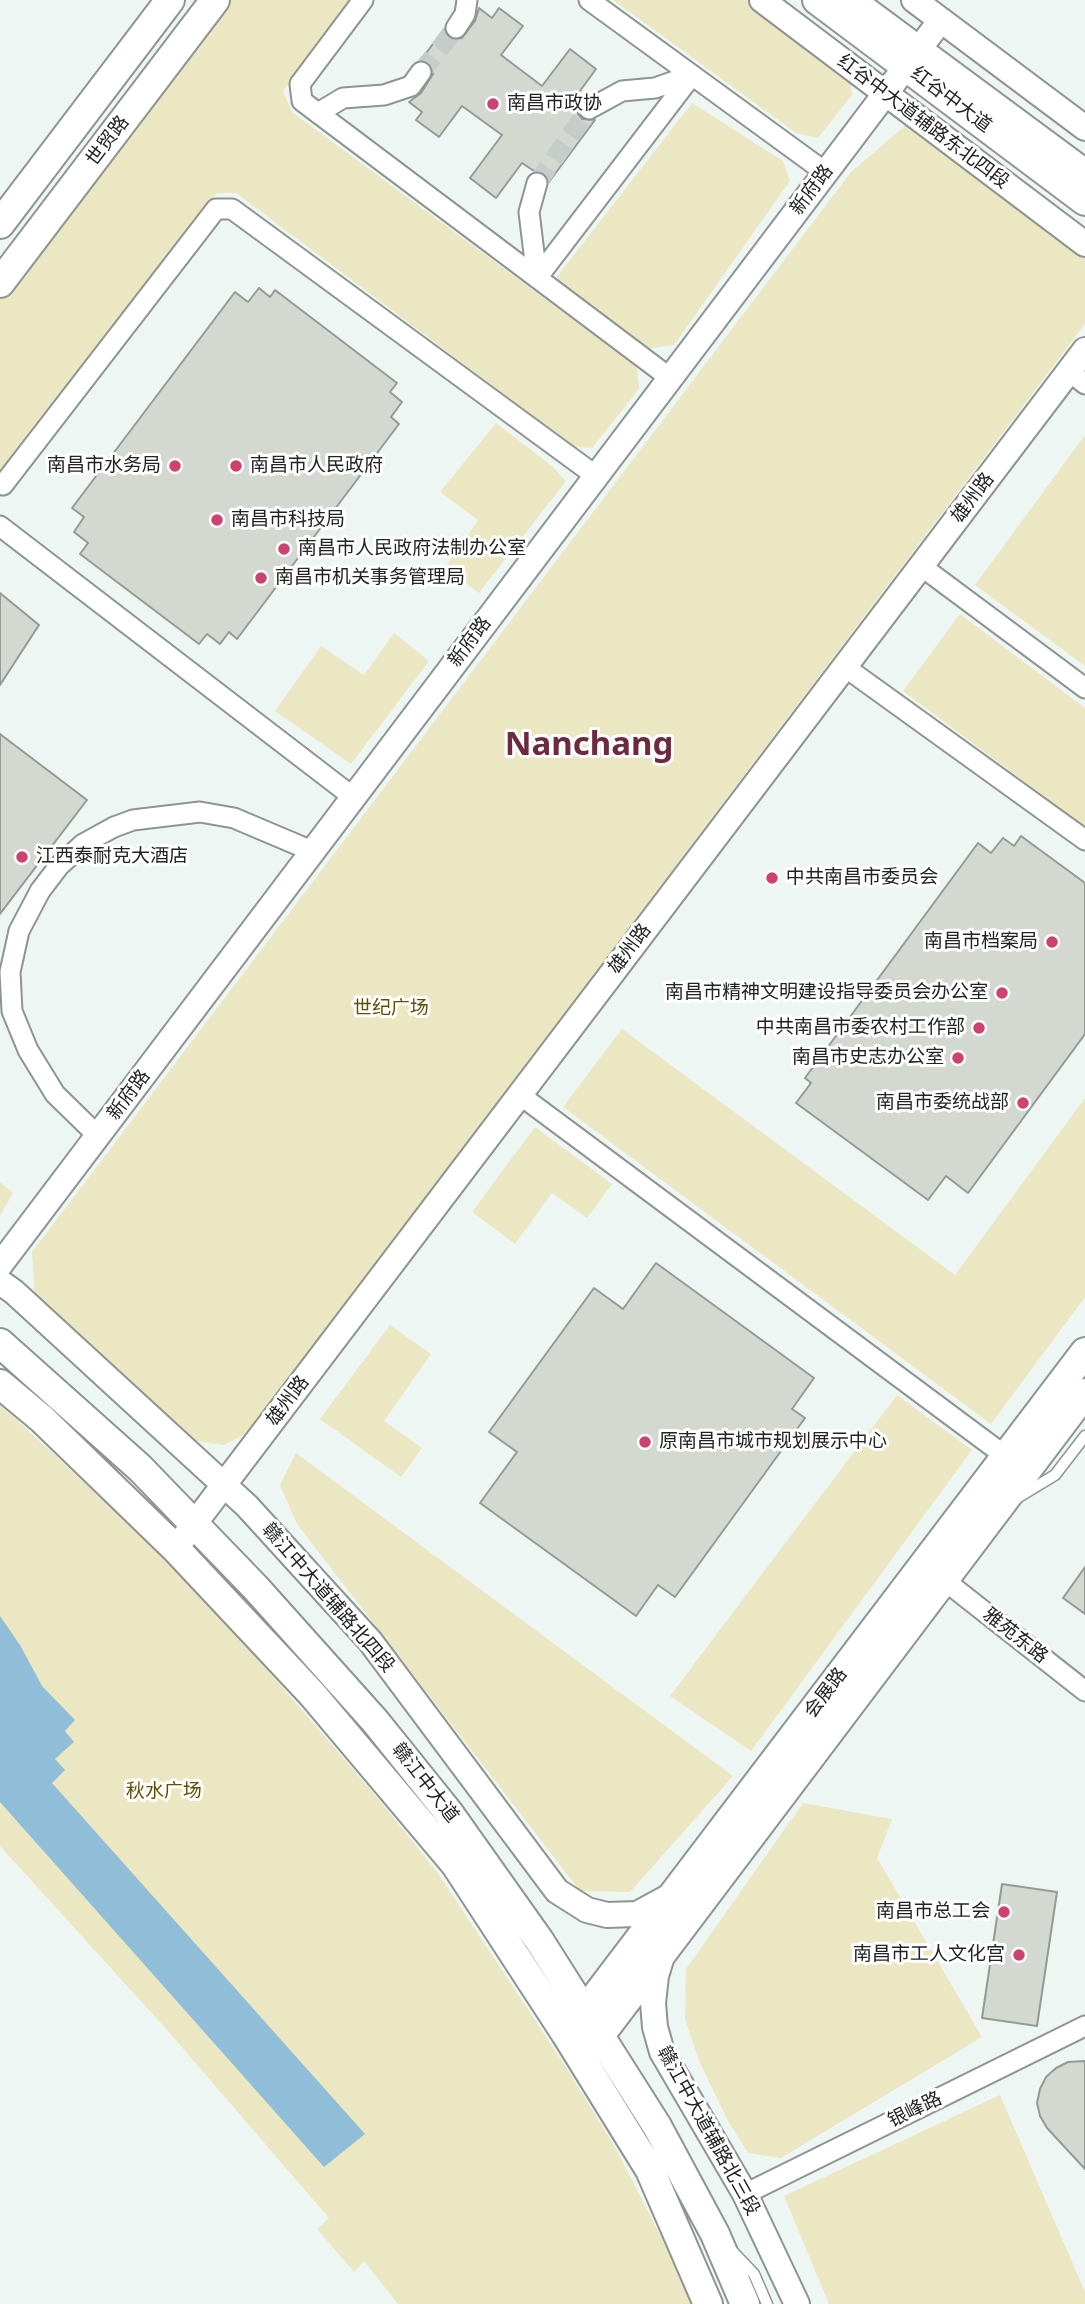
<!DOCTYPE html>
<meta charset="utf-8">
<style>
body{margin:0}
canvas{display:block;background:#eef6f3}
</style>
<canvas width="1085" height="2304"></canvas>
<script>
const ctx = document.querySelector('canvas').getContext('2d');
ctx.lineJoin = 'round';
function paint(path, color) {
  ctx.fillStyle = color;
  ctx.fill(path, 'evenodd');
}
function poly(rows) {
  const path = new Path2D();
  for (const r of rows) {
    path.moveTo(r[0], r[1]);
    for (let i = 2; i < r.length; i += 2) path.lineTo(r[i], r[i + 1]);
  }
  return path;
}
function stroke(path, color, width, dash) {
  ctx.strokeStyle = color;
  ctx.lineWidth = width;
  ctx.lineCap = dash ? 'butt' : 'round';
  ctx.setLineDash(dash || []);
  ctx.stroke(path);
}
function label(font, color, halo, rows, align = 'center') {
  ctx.font = font + ' "Noto Sans","Noto Sans SC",sans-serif';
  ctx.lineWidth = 6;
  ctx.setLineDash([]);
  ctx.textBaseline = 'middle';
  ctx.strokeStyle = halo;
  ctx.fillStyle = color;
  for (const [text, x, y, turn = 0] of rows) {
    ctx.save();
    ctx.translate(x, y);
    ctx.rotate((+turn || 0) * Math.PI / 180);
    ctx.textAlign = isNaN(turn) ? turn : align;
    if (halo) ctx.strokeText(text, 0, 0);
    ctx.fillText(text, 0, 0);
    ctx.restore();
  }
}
paint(poly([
 [223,0,350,0,283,91,292,112,637,367,639,389,592,448,574,447,236,193,217,193,0,472,0,298],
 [613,0,748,0,851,80,852,95,818,138,796,133],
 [692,103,783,161,790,181,674,345,645,349,556,278],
 [906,125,1085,256,1085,324,247,1433,224,1445,190,1440,35,1299,32,1252,851,172],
 [496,423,552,466,566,481,479,593,445,568,478,520,440,492],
 [1085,435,1085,666,975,585],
 [960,614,1085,708,1085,827,903,691],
 [394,633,429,661,351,764,275,711,321,646,364,675],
 [622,1029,955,1275,1085,1098,1085,1297,991,1424,563,1107],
 [535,1127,612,1184,587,1218,552,1193,515,1244,472,1212],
 [0,1182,13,1193,0,1216],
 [390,1325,431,1354,384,1421,422,1448,401,1477,320,1419],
 [897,1395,972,1450,751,1751,670,1696],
 [0,1404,168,1561,227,1623,381,1802,437,1872,564,2064,615,2147,675,2264,692,2304,398,2304,364,2261,354,2272,317,2229,329,2218,168,2031,0,1846],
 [296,1453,733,1776,630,1892,580,1891,297,1524,280,1485],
 [803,1803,892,1819,877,1858,982,2037,781,2158,748,2153,728,2121,700,2063,685,2019,686,1969],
 [1000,2095,1085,2292,1085,2304,829,2304,784,2196]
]), '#ebe7c2');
paint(poly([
 [0,1616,20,1645,42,1686,75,1720,65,1731,74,1742,55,1759,65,1770,52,1783,365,2134,324,2167,0,1802]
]), '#90bed8');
const building = poly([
 [479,8,492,18,499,8,523,26,501,55,542,86,570,49,596,69,572,102,577,106,578,114,582,119,595,120,549,182,545,174,534,171,522,163,496,198,470,178,502,135,462,106,439,137,416,120,422,112,409,102,421,93,433,74,429,62,421,60,444,29,450,39,462,38,475,21,479,8],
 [259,288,270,297,275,290,397,383,390,392,402,402,391,417,399,424,237,639,229,632,220,644,207,634,199,644,80,554,88,543,74,532,84,517,72,508,235,292,248,302,259,288],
 [0,593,39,625,0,685,0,593],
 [0,734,87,800,0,914,0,734],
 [1021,836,1085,883,1085,1034,968,1193,946,1176,928,1200,796,1103,811,1083,805,1078,978,843,991,853,1003,838,1014,846,1021,836],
 [656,1263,814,1378,792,1409,805,1418,675,1597,658,1585,636,1616,480,1503,517,1452,489,1432,594,1288,623,1309,656,1263],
 [1085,1567,1085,1614,1063,1598,1085,1567],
 [1002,1884,1057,1892,1037,2026,982,2018,1002,1884],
 [1085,2061,1085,2169,1047,2128,1040,2116,1037,2103,1040,2089,1046,2077,1056,2068,1068,2062,1085,2061]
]);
paint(building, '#d3d8d1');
stroke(building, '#969a94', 2);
stroke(poly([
 [421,72,456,28],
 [537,183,589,109]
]), '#c5ccc9', 19, [19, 10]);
const service = poly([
 [1017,1498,1055,1475,1085,1436],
 [733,2252,754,2274,767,2304]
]);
const minor = poly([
 [363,0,300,84,302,101,670,378],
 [589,0,825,172],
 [456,28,465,14,467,0],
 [318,113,343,98,384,95,411,86,421,72],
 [537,183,529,212,537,278,692,75,655,88,622,91,589,109],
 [1069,371,1085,384],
 [3,485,216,209,232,209,596,476],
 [0,526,353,797],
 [921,566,1085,688],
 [845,667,1085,840],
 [520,1095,1016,1464],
 [98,1136,55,1094,28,1050,12,1011,10,972,19,931,40,891,59,866,83,844,114,827,133,820,200,812,234,818,312,851],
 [944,1580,1085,1691],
 [745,2194,1085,2026]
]);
const tertiary = poly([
 [762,0,1085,244],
 [914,0,1085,128],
 [0,1265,941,20],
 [0,1282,14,1292,247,1506,370,1641,557,1891,587,1910,607,1915,637,1914,672,1895],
 [182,1540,1085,350],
 [662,1956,656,1976,653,2003,655,2027,662,2052,745,2194,797,2304]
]);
const secondary = poly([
 [817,0,1085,201],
 [850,0,1085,174],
 [0,224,170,0],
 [0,283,215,0],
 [0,1343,140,1468,255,1587,375,1721,449,1813,539,1940,657,2126,715,2234,745,2304],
 [0,1384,42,1419,176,1549,312,1694,456,1865,566,2034,650,2170,708,2304],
 [575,2024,1085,1352],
 [589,2050,1085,1393]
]);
stroke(service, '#8d9592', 13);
stroke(minor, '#8d9592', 23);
stroke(tertiary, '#8d9592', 28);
stroke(secondary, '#8d9592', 32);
stroke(service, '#fff', 10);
stroke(minor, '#fff', 19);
stroke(tertiary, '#fff', 24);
stroke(secondary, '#fff', 28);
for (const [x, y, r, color] of [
 [493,104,7,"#ce4272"],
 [175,466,7,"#ce4272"],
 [236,466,7,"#ce4272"],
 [217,520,7,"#ce4272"],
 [284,549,7,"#ce4272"],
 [261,578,7,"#ce4272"],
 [22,857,7,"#ce4272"],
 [772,878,7,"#ce4272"],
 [1052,942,7,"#ce4272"],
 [1002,993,7,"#ce4272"],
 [979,1028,7,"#ce4272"],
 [958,1058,7,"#ce4272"],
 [1023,1103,7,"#ce4272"],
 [645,1442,7,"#ce4272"],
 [1004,1912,7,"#ce4272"],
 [1019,1955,7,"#ce4272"]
]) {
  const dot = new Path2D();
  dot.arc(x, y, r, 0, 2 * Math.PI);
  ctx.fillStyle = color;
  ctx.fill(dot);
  stroke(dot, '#fff', 2.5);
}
label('19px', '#212422', '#fff', [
 ["红谷中大道",951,100,37],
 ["红谷中大道辅路东北四段",923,122,37],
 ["世贸路",108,141,-53],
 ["新府路",812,190,-53],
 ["雄州路",973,498,-53],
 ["新府路",470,642,-53],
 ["雄州路",630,949,-53],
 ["新府路",129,1095,-53],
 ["雄州路",288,1401,-53],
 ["赣江中大道辅路北四段",328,1598,49],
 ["雅苑东路",1015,1636,38],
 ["会展路",826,1693,-53],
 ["赣江中大道",425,1783,52],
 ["银峰路",915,2110,-26],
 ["赣江中大道辅路北三段",708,2131,61]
]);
label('19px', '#212422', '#fff', [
 ["南昌市政协",507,104],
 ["南昌市水务局",161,466,"right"],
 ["南昌市人民政府",250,466],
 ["南昌市科技局",231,520],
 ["南昌市人民政府法制办公室",298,549],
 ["南昌市机关事务管理局",275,578],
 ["江西泰耐克大酒店",36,857],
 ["中共南昌市委员会",786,878],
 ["南昌市档案局",1038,942,"right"],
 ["南昌市精神文明建设指导委员会办公室",988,993,"right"],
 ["中共南昌市委农村工作部",965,1028,"right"],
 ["南昌市史志办公室",944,1058,"right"],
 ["南昌市委统战部",1009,1103,"right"],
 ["原南昌市城市规划展示中心",659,1442],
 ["南昌市总工会",990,1912,"right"],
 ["南昌市工人文化宫",1005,1955,"right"]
], 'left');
label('19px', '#5c5302', '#fff', [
 ["世纪广场",391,1009],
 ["秋水广场",164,1792]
]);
label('bold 33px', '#6d293e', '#fff', [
 ["Nanchang",589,746]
]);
</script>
